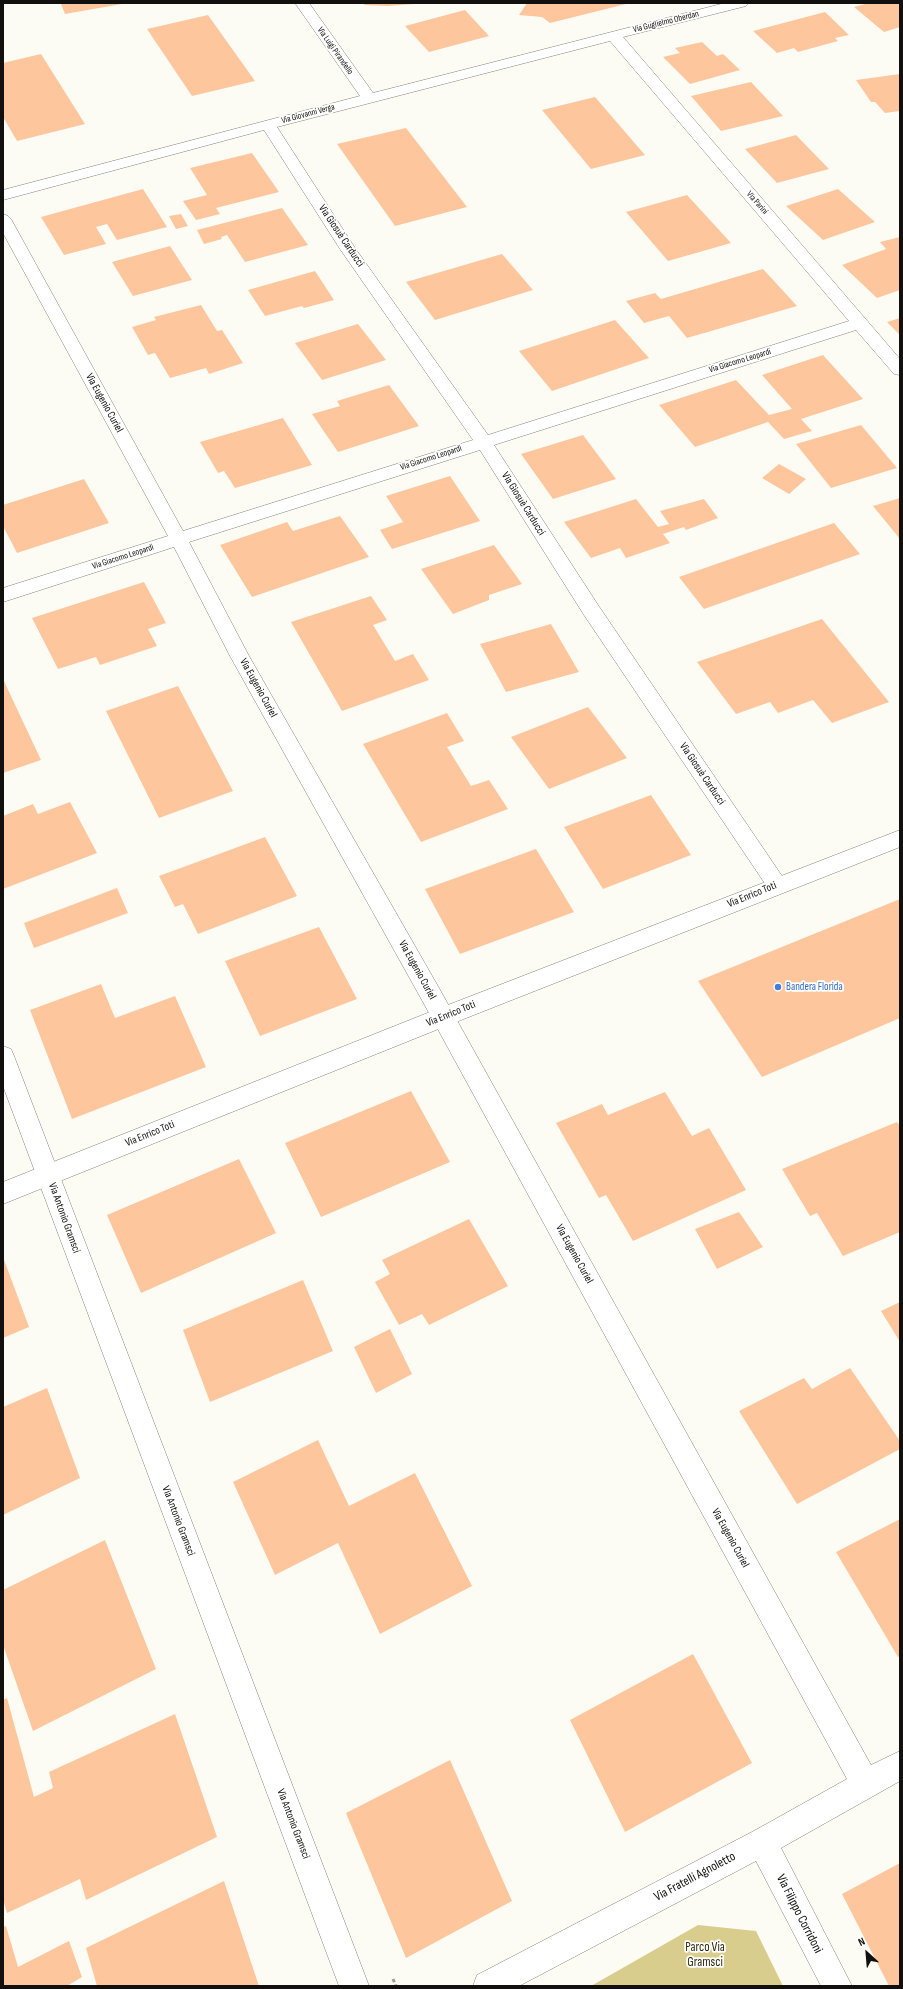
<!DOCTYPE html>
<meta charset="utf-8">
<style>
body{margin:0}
#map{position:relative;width:903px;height:1989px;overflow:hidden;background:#fdfcf4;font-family:"Sofia Sans Condensed",sans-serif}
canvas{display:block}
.frame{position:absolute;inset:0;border:4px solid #11100e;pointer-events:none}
.north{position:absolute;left:847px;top:1933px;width:40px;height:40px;-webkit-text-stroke:3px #fff;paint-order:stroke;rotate:334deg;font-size:11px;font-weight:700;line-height:16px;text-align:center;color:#11100e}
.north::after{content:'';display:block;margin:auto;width:14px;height:18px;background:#11100e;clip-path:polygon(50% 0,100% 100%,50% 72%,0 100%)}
</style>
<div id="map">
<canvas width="903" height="1989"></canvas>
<div class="frame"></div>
<div class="north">N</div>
</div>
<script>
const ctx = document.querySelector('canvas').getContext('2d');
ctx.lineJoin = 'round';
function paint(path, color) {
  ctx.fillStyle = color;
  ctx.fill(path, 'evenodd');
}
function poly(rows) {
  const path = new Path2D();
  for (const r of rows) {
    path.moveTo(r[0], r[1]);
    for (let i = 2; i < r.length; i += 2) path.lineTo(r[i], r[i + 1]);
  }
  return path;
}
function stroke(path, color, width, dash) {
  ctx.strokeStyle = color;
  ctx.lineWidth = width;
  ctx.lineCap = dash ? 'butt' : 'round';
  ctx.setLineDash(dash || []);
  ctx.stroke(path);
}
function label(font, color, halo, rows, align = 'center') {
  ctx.font = font + ' "Sofia Sans Condensed",sans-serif';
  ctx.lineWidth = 3.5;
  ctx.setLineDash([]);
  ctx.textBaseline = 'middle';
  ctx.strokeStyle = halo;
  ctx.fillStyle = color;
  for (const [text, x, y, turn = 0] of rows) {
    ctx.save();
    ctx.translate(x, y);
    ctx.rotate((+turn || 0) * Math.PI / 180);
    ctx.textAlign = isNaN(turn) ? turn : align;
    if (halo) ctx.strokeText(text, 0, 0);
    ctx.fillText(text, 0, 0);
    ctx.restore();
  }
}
paint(poly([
 [698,1925,756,1931,783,1986,591,1986]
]), '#d9cd8e');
paint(poly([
 [64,3,122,3,122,4,65,14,61,4],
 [365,3,414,3,414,4,388,6,364,5],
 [527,3,626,3,626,4,550,23,542,17,519,15],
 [869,3,900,3,900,27,884,32,854,7],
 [465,10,489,36,429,52,405,26],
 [825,12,849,35,835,38,838,41,798,52,794,48,777,53,753,31],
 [208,15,255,81,192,96,147,29],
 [702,42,717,56,723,54,740,70,690,84,663,57,680,53,675,48],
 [41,54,85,124,17,141,3,117,3,63],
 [900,74,900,111,885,113,875,102,871,102,856,80],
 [751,82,783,116,721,131,691,96],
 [595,97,645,155,591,169,542,110],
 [406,128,467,207,395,226,337,144],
 [796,135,829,169,777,183,745,149],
 [252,153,279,192,216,208,220,214,196,220,183,201,207,195,190,168],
 [143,189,167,227,117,240,107,224,96,227,106,244,64,255,41,217],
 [838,189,875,222,823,240,786,206],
 [687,195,731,243,668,261,626,212],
 [282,208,308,245,245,262,227,235,221,237,222,239,204,244,197,230],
 [181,214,188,226,176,229,169,216],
 [900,237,900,290,877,298,842,265,886,249,880,242],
 [170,246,192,280,133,296,112,262],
 [502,254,533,290,435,320,406,282],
 [763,269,797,306,687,338,669,316,644,323,626,301,655,293,661,299],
 [315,271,334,300,304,308,302,306,265,316,248,290],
 [201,305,217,331,222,330,243,363,209,374,206,368,170,378,155,353,148,355,132,327,156,320,154,317],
 [900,318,900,335,887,322],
 [615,320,649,358,552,391,519,351],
 [358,324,386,360,322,380,295,343],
 [823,355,863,399,801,419,812,431,784,439,768,422,695,447,659,405,736,380,769,415,792,409,762,375],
 [389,385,419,426,338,452,312,414,340,406,337,401],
 [283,418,312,465,235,488,224,471,218,473,200,442],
 [861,425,897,468,831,488,796,444],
 [583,435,616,479,553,499,521,454],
 [779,464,806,479,789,494,762,478],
 [450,476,480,521,392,549,380,530,403,522,386,496],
 [84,479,109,523,17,553,3,526,3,505],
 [900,498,900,539,873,506],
 [636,499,658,527,669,524,660,511,704,499,718,518,686,530,684,527,663,534,670,543,626,558,620,548,591,558,564,522],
 [340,516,369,557,252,597,220,545,287,522,293,531],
 [834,523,860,554,704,609,679,577],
 [494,545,522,584,489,595,489,600,453,614,421,569],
 [144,582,166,623,148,629,157,646,100,665,96,657,58,669,32,618],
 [371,596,387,620,373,625,395,661,413,654,429,680,342,711,291,622],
 [822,619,889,702,832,723,813,700,778,713,770,702,736,714,697,662],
 [551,624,579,672,506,692,480,644],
 [3,679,41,760,3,773],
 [178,686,233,791,159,818,106,711],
 [588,707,627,758,549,789,511,737],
 [447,713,464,741,447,747,471,786,489,780,508,809,421,842,363,744],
 [651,795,691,855,603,889,564,827],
 [70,802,97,853,3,889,3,816,33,804,38,814],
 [265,837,297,896,198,934,183,904,175,907,159,876],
 [536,849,574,912,460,954,425,889],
 [117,888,128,913,34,948,24,923],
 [900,899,900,1018,762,1077,698,981],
 [319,927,357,999,260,1036,225,961],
 [101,984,115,1018,175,996,206,1067,72,1119,30,1010],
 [411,1091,450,1162,321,1217,285,1143],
 [665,1092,692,1136,709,1128,746,1190,633,1241,606,1195,599,1198,556,1123,602,1104,608,1115],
 [897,1122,900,1126,900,1232,843,1256,817,1213,810,1216,782,1169],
 [239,1159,276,1233,141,1293,107,1215],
 [739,1212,763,1247,717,1269,695,1229],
 [469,1219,508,1286,429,1325,422,1314,399,1325,375,1282,390,1274,382,1260],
 [3,1257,29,1327,3,1338],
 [303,1280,333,1351,210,1402,183,1330],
 [900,1302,900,1342,881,1311],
 [390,1329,412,1374,376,1393,354,1347],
 [850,1368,900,1441,900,1449,797,1504,739,1411,804,1378,812,1389],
 [47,1388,80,1478,3,1515,3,1407],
 [318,1440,349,1506,415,1473,472,1586,380,1634,338,1543,275,1575,233,1482],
 [900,1519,900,1656,898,1657,836,1552],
 [105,1540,156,1669,33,1731,3,1645,3,1590],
 [693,1654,752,1763,625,1832,570,1720],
 [7,1698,34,1797,53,1788,49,1772,175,1714,217,1837,86,1900,80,1879,7,1913,3,1899,3,1700],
 [450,1760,512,1901,406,1958,346,1813],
 [900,1863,900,1986,889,1986,842,1894],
 [224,1881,259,1986,97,1986,86,1948],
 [6,1926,18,1967,69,1941,82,1977,67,1986,3,1986,3,1927]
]), '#fec69d');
const minor = poly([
 [295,3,309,3,373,93,725,3,748,3,746,6,623,37,900,359,900,375,894,374,856,330,494,445,598,605,784,879,788,885,784,891,777,893,770,891,584,615,480,450,189,542,249,656,439,988,871,1765,900,1751,900,1781,781,1848,852,1986,821,1986,756,1861,519,1986,473,1986,477,1975,752,1832,847,1779,423,1002,230,656,174,547,3,602,3,588,168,536,3,233,3,214,8,216,11,219,183,531,473,440,340,249,264,130,3,200,3,190,360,96,295,3],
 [610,41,849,321,488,435,355,248,277,127,610,41],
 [3,1046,11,1049,14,1056,369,1986,339,1986,3,1086,3,1046]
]);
const tertiary = poly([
 [900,830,900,847,451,1024,3,1204,3,1182,435,1010,900,830]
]);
stroke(minor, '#81807a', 1);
stroke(tertiary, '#81807a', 1);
stroke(poly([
 [393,1979,396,1986]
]), '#9d9c97', 3, [3.5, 2.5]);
paint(minor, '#fff');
paint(tertiary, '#fff');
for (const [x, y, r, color] of [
 [778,987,4,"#3f7fe0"]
]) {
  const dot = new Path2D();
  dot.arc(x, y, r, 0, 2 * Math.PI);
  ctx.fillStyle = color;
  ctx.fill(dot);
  stroke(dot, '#fff', 1.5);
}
label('9px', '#11100e', '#fff', [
 ["Via Guglielmo Oberdan",666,22,-14],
 ["Via Luigi Pirandello",335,51,55],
 ["Via Giovanni Verga",308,114,-15],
 ["Via Parini",757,203,49],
 ["Via Giacomo Leopardi",740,361,-17],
 ["Via Giacomo Leopardi",431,458,-18],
 ["Via Giacomo Leopardi",123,557,-18]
]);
label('11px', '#11100e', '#fff', [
 ["Via Giosuè Carducci",341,236,56],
 ["Via Eugenio Curiel",104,403,61],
 ["Via Giosuè Carducci",523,504,58],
 ["Via Eugenio Curiel",258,688,61],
 ["Via Giosuè Carducci",702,774,56],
 ["Via Enrico Toti",752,895,-22],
 ["Via Eugenio Curiel",417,970,61],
 ["Via Enrico Toti",451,1014,-22],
 ["Via Enrico Toti",150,1134,-22],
 ["Via Antonio Gramsci",64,1218,70],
 ["Via Eugenio Curiel",574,1254,61],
 ["Via Antonio Gramsci",178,1521,69],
 ["Via Eugenio Curiel",730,1538,61],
 ["Via Antonio Gramsci",293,1824,69]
]);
label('11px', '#366cbe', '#fff', [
 ["Bandera Florida",786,987]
], 'left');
label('13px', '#11100e', '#fff', [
 ["Via Fratelli Agnoletto",695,1877,-28],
 ["Via Filippo Corridoni",799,1914,63]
]);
label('13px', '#302a0d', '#fff', [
 ["Parco Via",705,1948],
 ["Gramsci",705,1963]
]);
</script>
